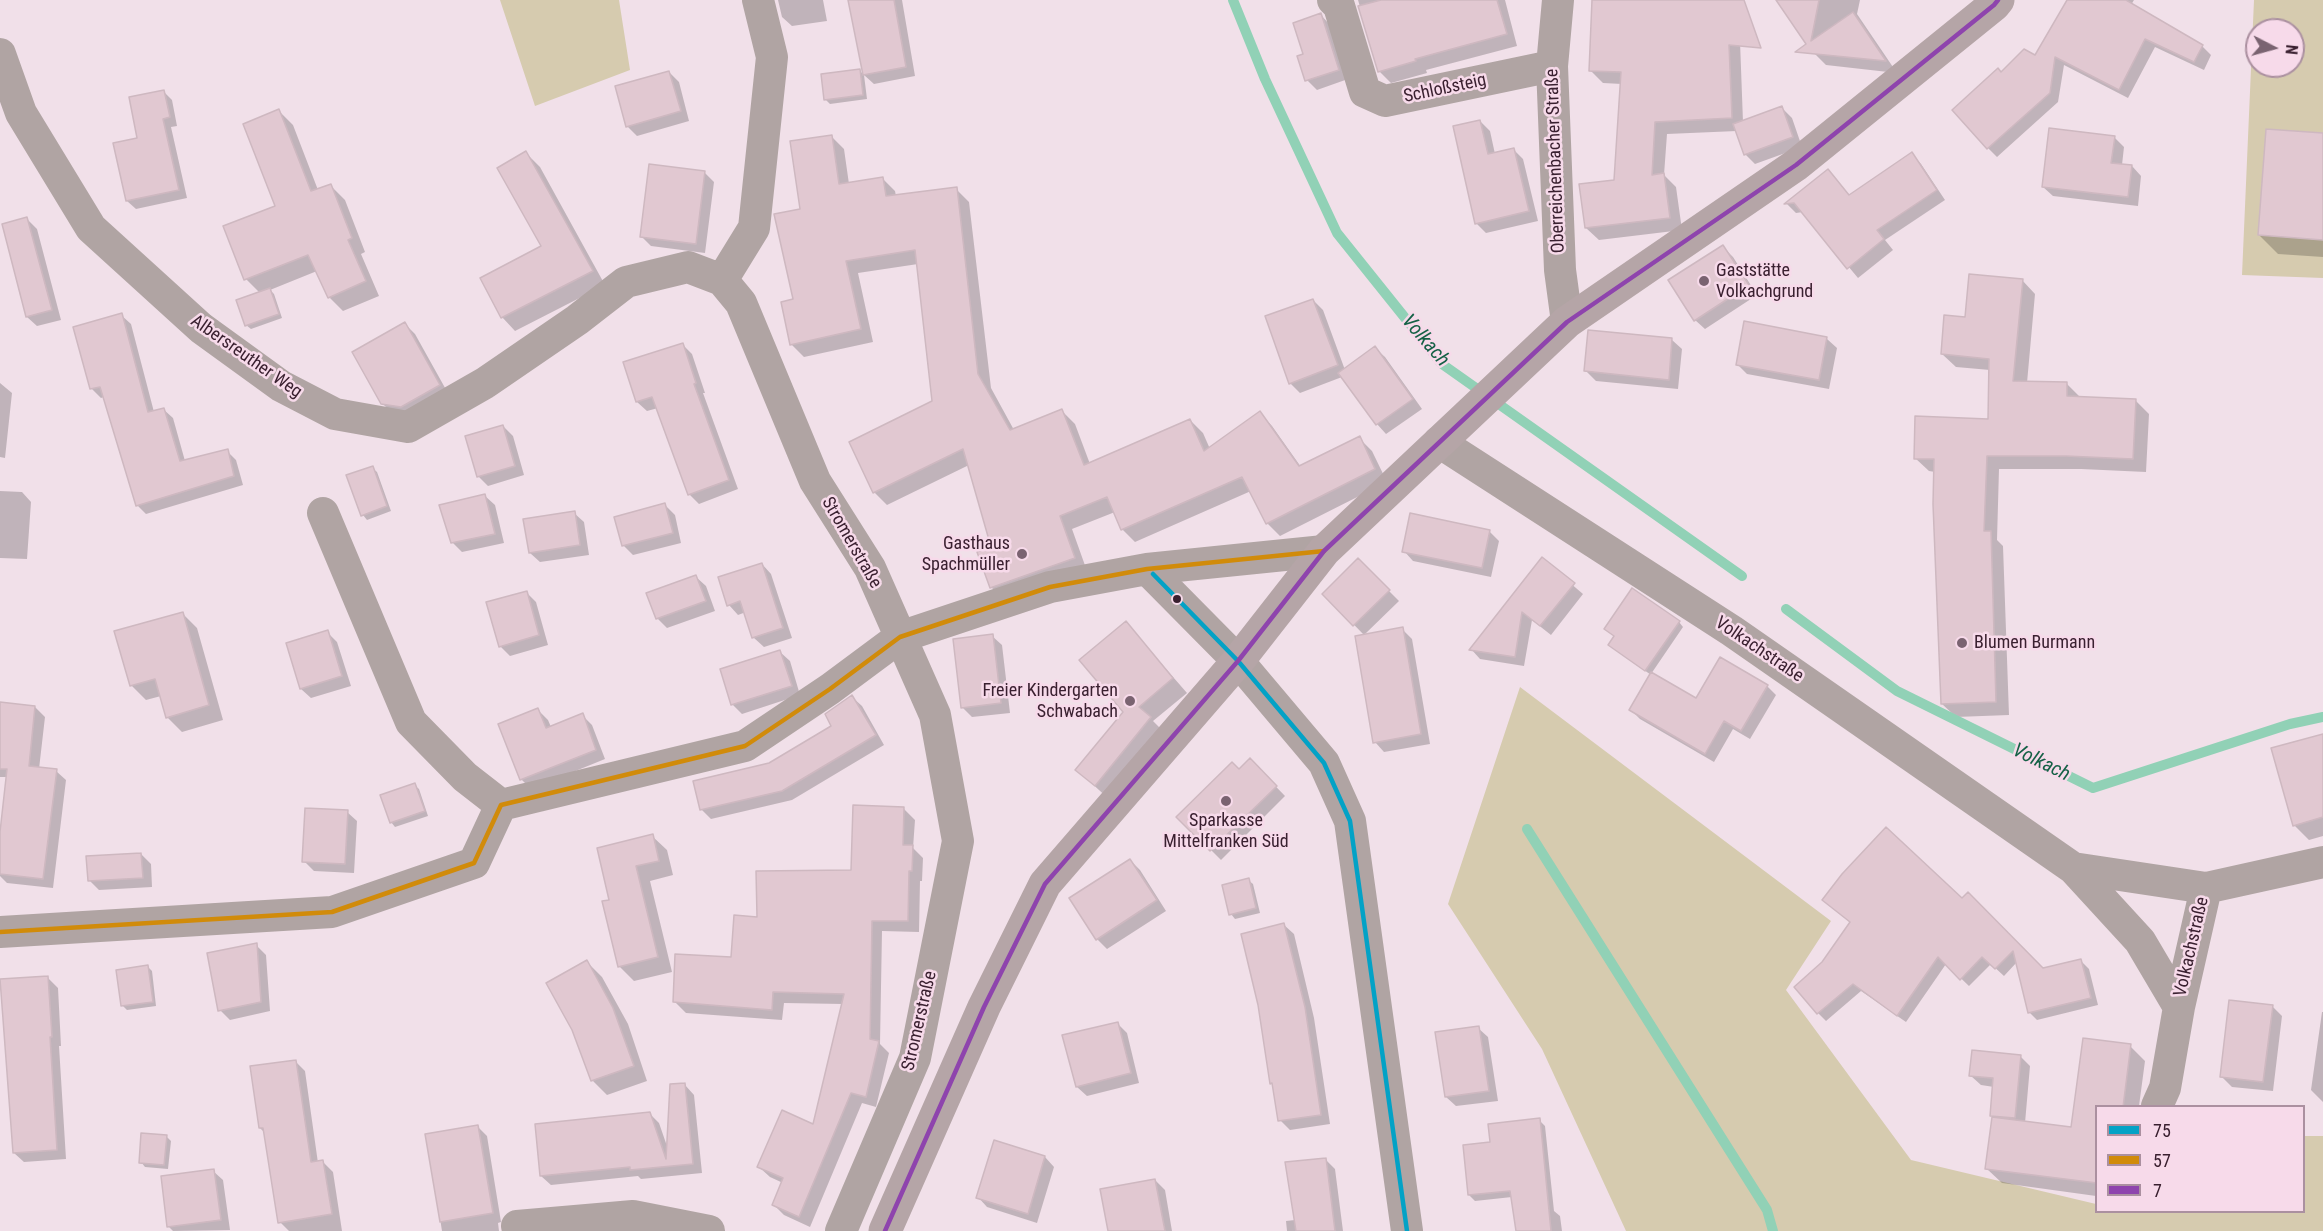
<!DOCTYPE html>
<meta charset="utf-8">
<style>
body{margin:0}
#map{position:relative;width:2323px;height:1231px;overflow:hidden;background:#f1e0e9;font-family:"Roboto Condensed",sans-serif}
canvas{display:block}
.legend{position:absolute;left:2095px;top:1105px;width:210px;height:108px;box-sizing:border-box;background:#f7daea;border:2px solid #ab90a0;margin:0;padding:8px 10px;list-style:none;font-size:18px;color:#3a2030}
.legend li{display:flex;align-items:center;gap:12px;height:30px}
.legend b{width:30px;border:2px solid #ab90a0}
.north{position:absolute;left:2245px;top:18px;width:60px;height:60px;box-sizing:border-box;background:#f7daea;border:2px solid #ab90a0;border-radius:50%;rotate:96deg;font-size:16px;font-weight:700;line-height:24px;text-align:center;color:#3a2030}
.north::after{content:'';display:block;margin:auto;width:21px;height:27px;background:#7a6371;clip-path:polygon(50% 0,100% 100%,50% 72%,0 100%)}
</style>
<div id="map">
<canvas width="2323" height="1231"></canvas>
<ul class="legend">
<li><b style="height:8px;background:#03a2c6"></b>75</li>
<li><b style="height:8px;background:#d18b0a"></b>57</li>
<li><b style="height:8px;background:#8e44ad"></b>7</li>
</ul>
<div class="north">N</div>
</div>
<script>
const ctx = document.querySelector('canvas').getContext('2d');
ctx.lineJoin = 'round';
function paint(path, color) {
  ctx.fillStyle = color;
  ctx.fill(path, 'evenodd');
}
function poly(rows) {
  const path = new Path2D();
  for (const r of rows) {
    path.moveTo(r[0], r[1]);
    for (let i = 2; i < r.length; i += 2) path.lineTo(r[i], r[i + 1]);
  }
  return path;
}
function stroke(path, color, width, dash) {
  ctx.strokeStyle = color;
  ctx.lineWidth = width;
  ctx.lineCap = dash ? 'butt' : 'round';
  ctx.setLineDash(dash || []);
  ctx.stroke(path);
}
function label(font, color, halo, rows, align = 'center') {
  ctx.font = font + ' "Roboto Condensed",sans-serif';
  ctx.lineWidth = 5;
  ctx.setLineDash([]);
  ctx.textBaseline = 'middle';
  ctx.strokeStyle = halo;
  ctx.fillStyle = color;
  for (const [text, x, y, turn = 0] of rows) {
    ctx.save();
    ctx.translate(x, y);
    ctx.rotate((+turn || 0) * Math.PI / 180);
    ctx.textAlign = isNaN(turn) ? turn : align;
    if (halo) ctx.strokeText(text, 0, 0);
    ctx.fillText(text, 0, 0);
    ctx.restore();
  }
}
paint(poly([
 [500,0,619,0,630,70,535,106],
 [2254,0,2323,0,2323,278,2242,275],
 [2257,30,2293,30,2293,66,2257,66],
 [1520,687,1831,921,1786,990,1911,1160,2096,1204,2096,1212,2304,1212,2304,1136,2323,1136,2323,1231,1626,1231,1542,1049,1448,904]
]), '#d6cbaf');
paint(poly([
 [778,0,823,0,827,21,792,26,782,17],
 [850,0,902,0,915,76,874,84,864,75],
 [1358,0,1505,0,1517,46,1426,70,1427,73,1391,83,1379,71],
 [1593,0,1699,0,1740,41,1743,122,1782,108,1792,118,1802,147,1755,164,1745,154,1737,131,1667,134,1664,175,1676,187,1682,230,1599,240,1586,228,1616,181,1622,84,1603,83,1590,70],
 [1778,0,1860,0,1857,14,1897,73,1826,65,1813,52],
 [2069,0,2134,0,2131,5,2202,46,2211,55,2204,70,2155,47,2128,98,2064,65,2058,102,1997,157,1988,148,2035,57],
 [1321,15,1330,25,1348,79,1317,90,1307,80,1305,55],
 [860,71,864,75,867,99,830,104,825,99],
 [669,72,679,82,689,121,637,136,627,126],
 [164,92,172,100,177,126,171,127,187,198,136,209,127,201,115,144,139,139],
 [279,111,293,125,318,190,331,186,345,200,365,252,361,254,379,296,343,311,329,297,317,271,270,290,274,294,282,318,251,329,246,325,260,293,246,279,225,227,277,206],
 [1480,121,1490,131,1495,154,1513,149,1523,159,1538,221,1486,233,1476,223],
 [2323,134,2323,257,2278,254,2259,235],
 [831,136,844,149,849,184,883,179,895,191,896,196,956,189,969,202,991,388,1014,430,1062,411,1075,424,1090,464,1190,420,1203,433,1210,449,1260,413,1272,426,1301,467,1359,438,1372,451,1387,482,1280,536,1267,523,1251,491,1135,542,1122,529,1115,512,1072,529,1087,571,1004,600,991,587,993,548,969,465,887,505,874,492,934,402,918,264,858,273,873,342,804,357,791,344,801,210],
 [2114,137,2124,147,2122,165,2132,166,2141,176,2138,206,2053,196,2043,187],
 [526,153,540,167,605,285,515,331,502,317,543,247],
 [1912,154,1921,164,1945,200,1885,240,1893,250,1858,278,1803,212,1796,213,1787,204,1828,171,1850,196],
 [704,172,714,182,705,253,651,246,641,236],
 [27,219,37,229,61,320,37,326,27,317,4,225],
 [1723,247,1733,257,1757,295,1705,329,1695,320],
 [2022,280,2035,294,2027,383,2067,384,2080,397,2136,401,2149,414,2146,472,2081,469,1999,469,1997,540,2003,546,2009,715,1956,717,1942,704,1935,472,1929,471,1915,458,1989,420,1990,370,1956,367,1942,354,1967,319],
 [1313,300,1323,310,1345,370,1375,348,1385,357,1422,409,1386,434,1377,424,1342,377,1300,393,1290,383],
 [121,315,131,324,154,412,163,409,173,418,185,461,227,451,236,460,243,485,146,514,137,505,104,397,101,398,92,389],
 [1745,323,1827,339,1837,348,1829,389,1747,374,1737,364],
 [405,324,415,334,449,395,411,417,392,413,382,403],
 [1672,340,1682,349,1678,389,1596,381,1586,371],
 [682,344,692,354,705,393,703,393,738,489,699,504,689,494,658,408,647,411,637,402],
 [0,383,12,393,5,458,0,457],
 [503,426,513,436,524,475,488,486,478,476],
 [372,468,377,472,391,511,367,520,363,515],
 [0,491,22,492,31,502,27,559,0,558],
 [485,496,495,505,504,543,462,552,452,542],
 [665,505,675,515,681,543,633,555,623,545],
 [574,513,584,522,589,555,540,562,530,553],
 [1489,531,1499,541,1491,577,1413,561,1404,551],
 [1542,559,1583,594,1551,635,1532,620,1524,666,1480,659,1471,649],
 [1358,560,1399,601,1364,635,1324,594],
 [762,564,771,574,792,638,764,647,754,638,746,612,738,615,729,605],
 [696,577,706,586,715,611,667,628,657,618],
 [526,592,536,602,548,645,510,656,500,646],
 [182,613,197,628,223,720,182,732,167,717,161,696,146,700,131,685],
 [1679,622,1683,627,1651,674,1696,700,1767,686,1776,695,1750,739,1733,729,1714,762,1640,719,1631,710,1651,675,1610,645,1615,637,1606,629],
 [1126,623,1187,693,1153,721,1165,733,1110,800,1077,770,1125,712],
 [1402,629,1412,639,1430,744,1384,752,1375,742],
 [327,632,337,642,351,686,311,698,301,689],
 [992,636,1002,645,1010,713,972,717,963,708],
 [780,652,790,661,800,695,742,714,732,704],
 [852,697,862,706,884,745,792,800,711,819,701,809,769,764,834,726],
 [0,704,35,707,45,717,39,769,56,771,66,780,53,888,7,883,0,876,0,845,8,777,0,777],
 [538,710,548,720,551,727,582,715,592,725,605,759,531,789,521,779],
 [2323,736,2323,836,2309,840,2294,825],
 [1250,760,1285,796,1221,860,1178,817,1239,771],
 [414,785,419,789,428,816,395,827,391,822],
 [904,809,915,820,913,848,923,858,922,881,920,881,919,932,882,931,880,1044,889,1053,876,1107,862,1103,810,1227,784,1215,774,1205,783,1183,770,1177,759,1167,815,1126,843,1004,784,1003,782,1020,686,1013,675,1002,733,958,758,919,852,872],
 [347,812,357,821,354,873,314,871,304,861],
 [652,836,667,850,673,875,650,881,672,972,634,981,619,966,611,901],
 [141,854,151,864,152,887,99,890,90,881],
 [1130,860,1140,870,1166,911,1107,949,1097,939],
 [1248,880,1253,884,1260,913,1235,919,1231,914],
 [1962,900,2042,970,2081,961,2089,969,2098,1005,2037,1020,2029,1012,2017,962,2004,976,1991,964,1969,986,1946,964,1906,1022,1861,991,1826,1021,1818,1013,1824,963,1851,923,1832,908],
 [1284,925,1294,934,1314,1018,1330,1124,1290,1130,1280,1120,1274,1086,1271,1083],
 [256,945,266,955,270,1011,230,1020,220,1010],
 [587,962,602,977,628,1024,647,1081,607,1095,593,1081,573,1030],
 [148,967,152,971,156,1006,127,1010,122,1005],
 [48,978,58,988,61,1046,59,1046,66,1159,24,1162,14,1153],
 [2272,1006,2282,1016,2273,1091,2232,1087,2222,1077],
 [2322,1012,2323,1012,2323,1102,2311,1090],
 [1117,1023,1127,1033,1139,1083,1087,1096,1077,1087],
 [1478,1028,1488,1037,1498,1101,1456,1106,1446,1097],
 [2130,1046,2145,1061,2139,1106,2096,1106,2096,1196,2002,1183,1987,1169,1994,1118,1991,1115,1994,1087,1981,1085,1971,1076,2020,1056,2030,1066,2025,1123,2073,1129],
 [295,1061,305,1071,318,1163,323,1162,333,1172,342,1231,289,1231,280,1222,265,1133,260,1128],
 [685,1085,694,1095,702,1173,641,1179,638,1176,551,1185,541,1176,649,1113,659,1123,668,1149],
 [1539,1120,1545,1126,1554,1211,1560,1216,1562,1231,1518,1231,1512,1197,1475,1201,1469,1195,1492,1144],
 [477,1126,487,1136,501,1222,498,1223,499,1231,442,1231,427,1135],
 [166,1136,171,1141,168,1169,145,1167,141,1162],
 [1045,1157,1054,1167,1037,1223,987,1207,978,1197],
 [1325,1159,1335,1169,1343,1231,1287,1231,1286,1221,1295,1220],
 [213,1171,223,1180,230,1230,173,1231,169,1227,162,1178],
 [1155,1180,1165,1190,1172,1231,1109,1231]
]), '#0003');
stroke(poly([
 [1233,0,1265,79,1337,233,1442,364,1742,576],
 [1786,609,1897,691,2093,788,2290,724,2323,717],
 [1527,829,1767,1210,1773,1231]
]), '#91d1b6', 10);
const building = poly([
 [848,0,894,0,906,67,863,75,848,0],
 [1381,0,1497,0,1507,34,1415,59,1416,61,1378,72,1358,6,1381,0],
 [1592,0,1744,0,1761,48,1729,45,1732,118,1655,122,1652,175,1664,173,1670,218,1585,228,1579,184,1614,180,1621,72,1589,71,1592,0],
 [1776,0,1819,0,1811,41,1853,12,1886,61,1795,52,1806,44,1776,0],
 [2067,0,2126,0,2203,45,2194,62,2145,39,2119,90,2055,57,2050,93,1987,149,1952,110,1998,68,2001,72,2024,49,2035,55,2067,0],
 [1321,13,1339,70,1305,81,1297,56,1303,54,1293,23,1321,13],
 [860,69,863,95,824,100,821,74,860,69],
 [669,71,681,111,626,127,615,86,669,71],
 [164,90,170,117,163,119,179,190,126,201,113,143,137,138,129,97,164,90],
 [1782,106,1793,137,1744,155,1733,124,1782,106],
 [279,109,311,191,331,184,352,238,348,240,366,281,328,298,308,255,244,280,223,226,275,206,243,124,279,109],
 [1480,120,1488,154,1514,148,1529,211,1475,224,1453,126,1480,120],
 [2049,128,2115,136,2111,163,2132,165,2128,197,2042,187,2049,128],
 [2266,129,2323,133,2323,240,2258,235,2266,129],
 [832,135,839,184,883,177,886,196,957,187,978,374,1010,430,1062,409,1084,465,1190,419,1204,451,1260,411,1299,466,1360,436,1375,469,1266,524,1242,477,1121,530,1107,497,1060,516,1075,558,990,588,977,552,991,547,963,449,873,493,849,442,932,401,915,250,846,261,861,329,790,345,781,302,793,299,774,214,800,209,790,141,832,135],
 [526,151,593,271,501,318,480,278,541,246,497,168,526,151],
 [1912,152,1937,190,1877,230,1884,239,1847,269,1794,203,1784,204,1828,169,1849,195,1912,152],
 [649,164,705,171,696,244,640,237,649,164],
 [27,217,52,310,26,317,2,224,27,217],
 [1723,245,1749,285,1694,321,1668,280,1723,245],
 [1969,274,2023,279,2013,381,2067,382,2067,396,2136,399,2133,459,2066,456,1987,456,1984,531,1991,531,1996,702,1941,704,1933,504,1934,459,1914,459,1915,416,1988,419,1989,359,1941,354,1944,315,1965,317,1969,274],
 [270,288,279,314,245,326,236,300,270,288],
 [1313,299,1338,365,1289,384,1265,316,1313,299],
 [122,313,148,412,164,408,180,461,228,449,234,476,136,506,100,387,90,389,73,327,122,313],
 [1744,321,1827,337,1819,380,1736,365,1744,321],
 [405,322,440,385,401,407,381,404,352,352,405,322],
 [1588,330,1672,338,1669,380,1584,371,1588,330],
 [683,343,696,383,694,384,729,480,688,495,652,397,636,402,623,362,683,343],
 [1375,346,1413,399,1376,425,1338,373,1375,346],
 [503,425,515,466,477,477,465,436,503,425],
 [373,466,387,506,361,516,346,475,373,466],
 [485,494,495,534,451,543,439,505,485,494],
 [665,503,673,533,622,546,614,517,665,503],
 [575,511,580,545,529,553,523,519,575,511],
 [1410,513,1490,530,1482,568,1402,552,1410,513],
 [1542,557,1575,583,1540,626,1522,612,1515,657,1469,650,1542,557],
 [1358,558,1390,590,1353,626,1322,594,1358,558],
 [762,563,783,628,752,638,740,601,727,606,718,577,762,563],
 [696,575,706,601,656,619,646,593,696,575],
 [1632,588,1680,621,1645,671,1608,645,1614,636,1604,629,1632,588],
 [527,591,539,635,499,647,486,602,527,591],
 [183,612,209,705,166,718,155,679,130,686,114,631,183,612],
 [1126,621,1173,678,1139,707,1151,717,1095,786,1075,770,1123,712,1079,660,1126,621],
 [1403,627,1421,734,1373,743,1355,636,1403,627],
 [328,630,342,676,300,689,286,643,328,630],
 [993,634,1001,703,961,708,953,639,993,634],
 [780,650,792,686,731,705,720,669,780,650],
 [1720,657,1768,685,1741,731,1724,721,1705,754,1629,710,1651,672,1696,698,1720,657],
 [852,695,876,735,782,791,700,810,693,781,769,763,831,726,825,714,852,695],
 [0,702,35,706,29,766,57,769,43,879,0,874,0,832,7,769,0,769,0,702],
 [538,708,546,728,583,713,596,750,520,780,498,724,538,708],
 [2323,734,2323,817,2293,826,2271,748,2323,734],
 [1250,758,1277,786,1210,851,1176,817,1232,762,1239,769,1250,758],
 [415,783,425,811,390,823,380,795,415,783],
 [853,805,904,807,903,845,913,845,912,871,909,871,908,921,872,921,870,1039,879,1041,866,1097,851,1093,799,1217,772,1205,783,1178,757,1167,782,1110,813,1124,844,994,773,992,772,1010,673,1002,675,954,731,957,734,915,757,917,756,871,851,870,853,805],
 [305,808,348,810,345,864,302,862,305,808],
 [1886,827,1962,898,1968,892,2043,968,2081,959,2091,998,2028,1013,2013,951,1995,969,1982,957,1960,980,1938,957,1897,1016,1853,984,1817,1014,1794,987,1822,962,1850,922,1822,900,1842,874,1886,827],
 [653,834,659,861,636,866,658,957,618,967,602,901,609,900,597,848,653,834],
 [141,853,143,878,88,881,86,856,141,853],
 [1130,859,1157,900,1096,940,1069,898,1130,859],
 [1249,878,1256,908,1229,915,1222,885,1249,878],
 [1284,923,1305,1007,1321,1115,1278,1121,1272,1083,1270,1084,1258,1005,1241,934,1284,923],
 [257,943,261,1002,218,1011,207,953,257,943],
 [587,960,613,1008,634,1066,591,1081,572,1030,546,983,587,960],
 [148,965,153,1002,121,1006,116,970,148,965],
 [48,976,52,1037,50,1037,57,1150,13,1153,0,979,48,976],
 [2229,1000,2273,1005,2263,1082,2220,1077,2229,1000],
 [1118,1022,1131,1073,1076,1087,1062,1035,1118,1022],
 [1479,1026,1489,1091,1445,1097,1435,1032,1479,1026],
 [2083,1038,2131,1044,2123,1107,2097,1107,2097,1183,1985,1169,1992,1117,2071,1127,2083,1038],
 [1972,1050,2021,1055,2015,1118,1990,1116,1993,1078,1969,1076,1972,1050],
 [296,1060,311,1162,323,1160,332,1214,278,1223,263,1128,259,1128,250,1066,296,1060],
 [685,1083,693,1164,630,1170,630,1167,540,1176,535,1124,650,1112,666,1159,670,1084,685,1083],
 [1540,1118,1551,1231,1516,1231,1510,1191,1468,1195,1463,1145,1490,1142,1488,1124,1540,1118],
 [478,1125,493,1213,440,1222,425,1134,478,1125],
 [141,1133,167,1135,164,1165,139,1163,141,1133],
 [994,1140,1045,1156,1028,1214,976,1198,994,1140],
 [1326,1158,1335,1231,1296,1231,1285,1162,1326,1158],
 [214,1169,221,1220,167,1227,161,1176,214,1169],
 [1155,1179,1165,1231,1108,1231,1100,1189,1155,1179]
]);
paint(building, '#e1c8d1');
stroke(building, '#ceb8c0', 1.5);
stroke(poly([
 [1333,0,1339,6,1365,92,1385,101,1552,66],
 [1558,0,1552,66,1560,270,1567,322],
 [0,54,21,113,91,228,201,328,281,386,335,414,408,427,485,383,577,320,626,282,688,267,722,280],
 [722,280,741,303,815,481,870,568,935,715,958,841,915,1058,841,1231],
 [722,280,754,228,772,57,758,0],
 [1439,442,1732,631,2073,868,2140,941,2179,1007],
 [323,513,411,722,465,777,501,805],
 [1147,569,1238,661,1324,763,1350,821,1407,1231],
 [2073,868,2206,888,2323,862],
 [0,932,332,912,474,863,501,805,745,746,830,689,900,637,1050,587,1147,569,1324,551],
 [2157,1106,2165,1088,2179,1007,2206,888],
 [517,1226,633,1216,709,1231]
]), '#b0a4a3', 32);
stroke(poly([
 [885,1231,984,1007,1045,884,1238,661,1324,551,1567,322,1796,165,1994,5,1998,0]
]), '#b5a5a7', 33);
stroke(poly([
 [1153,574,1238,661,1324,763,1350,821,1407,1231]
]), '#03a2c6', 4.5);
stroke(poly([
 [0,932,332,912,474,863,501,805,745,746,830,689,900,637,1050,587,1147,569,1324,551]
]), '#d18b0a', 4.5);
stroke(poly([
 [885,1231,984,1007,1045,884,1238,661,1324,551,1567,322,1796,165,1994,5,1998,0]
]), '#8e44ad', 4.5);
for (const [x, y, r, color] of [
 [1704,281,6,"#7a6371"],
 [1022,554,6,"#7a6371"],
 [1177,599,5,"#3a2030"],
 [1962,643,6,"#7a6371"],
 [1130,701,6,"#7a6371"],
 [1226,801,6,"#7a6371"]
]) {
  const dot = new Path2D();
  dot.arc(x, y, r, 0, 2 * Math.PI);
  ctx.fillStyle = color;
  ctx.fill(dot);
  stroke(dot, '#f7daea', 2);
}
label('18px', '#3a2030', '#f7daea', [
 ["Schloßsteig",1445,89,-12],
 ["Oberreichenbacher Straße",1556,161,-92],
 ["Albersreuther Weg",246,357,35],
 ["Stromerstraße",851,543,60],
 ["Volkachstraße",1759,650,34],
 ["Volkachstraße",2192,947,-77],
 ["Stromerstraße",920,1021,-77]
]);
label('18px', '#3a2030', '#f7daea', [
 ["Gaststätte",1716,271],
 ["Volkachgrund",1716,292],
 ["Gasthaus",1010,544,"right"],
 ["Spachmüller",1010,565,"right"],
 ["Blumen Burmann",1974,643],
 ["Freier Kindergarten",1118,691,"right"],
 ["Schwabach",1118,712,"right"],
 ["Sparkasse",1226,821,"center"],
 ["Mittelfranken Süd",1226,842,"center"]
], 'left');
label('italic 20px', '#156146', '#f7daea', [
 ["Volkach",1425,341,49],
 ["Volkach",2041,763,26]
]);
</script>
